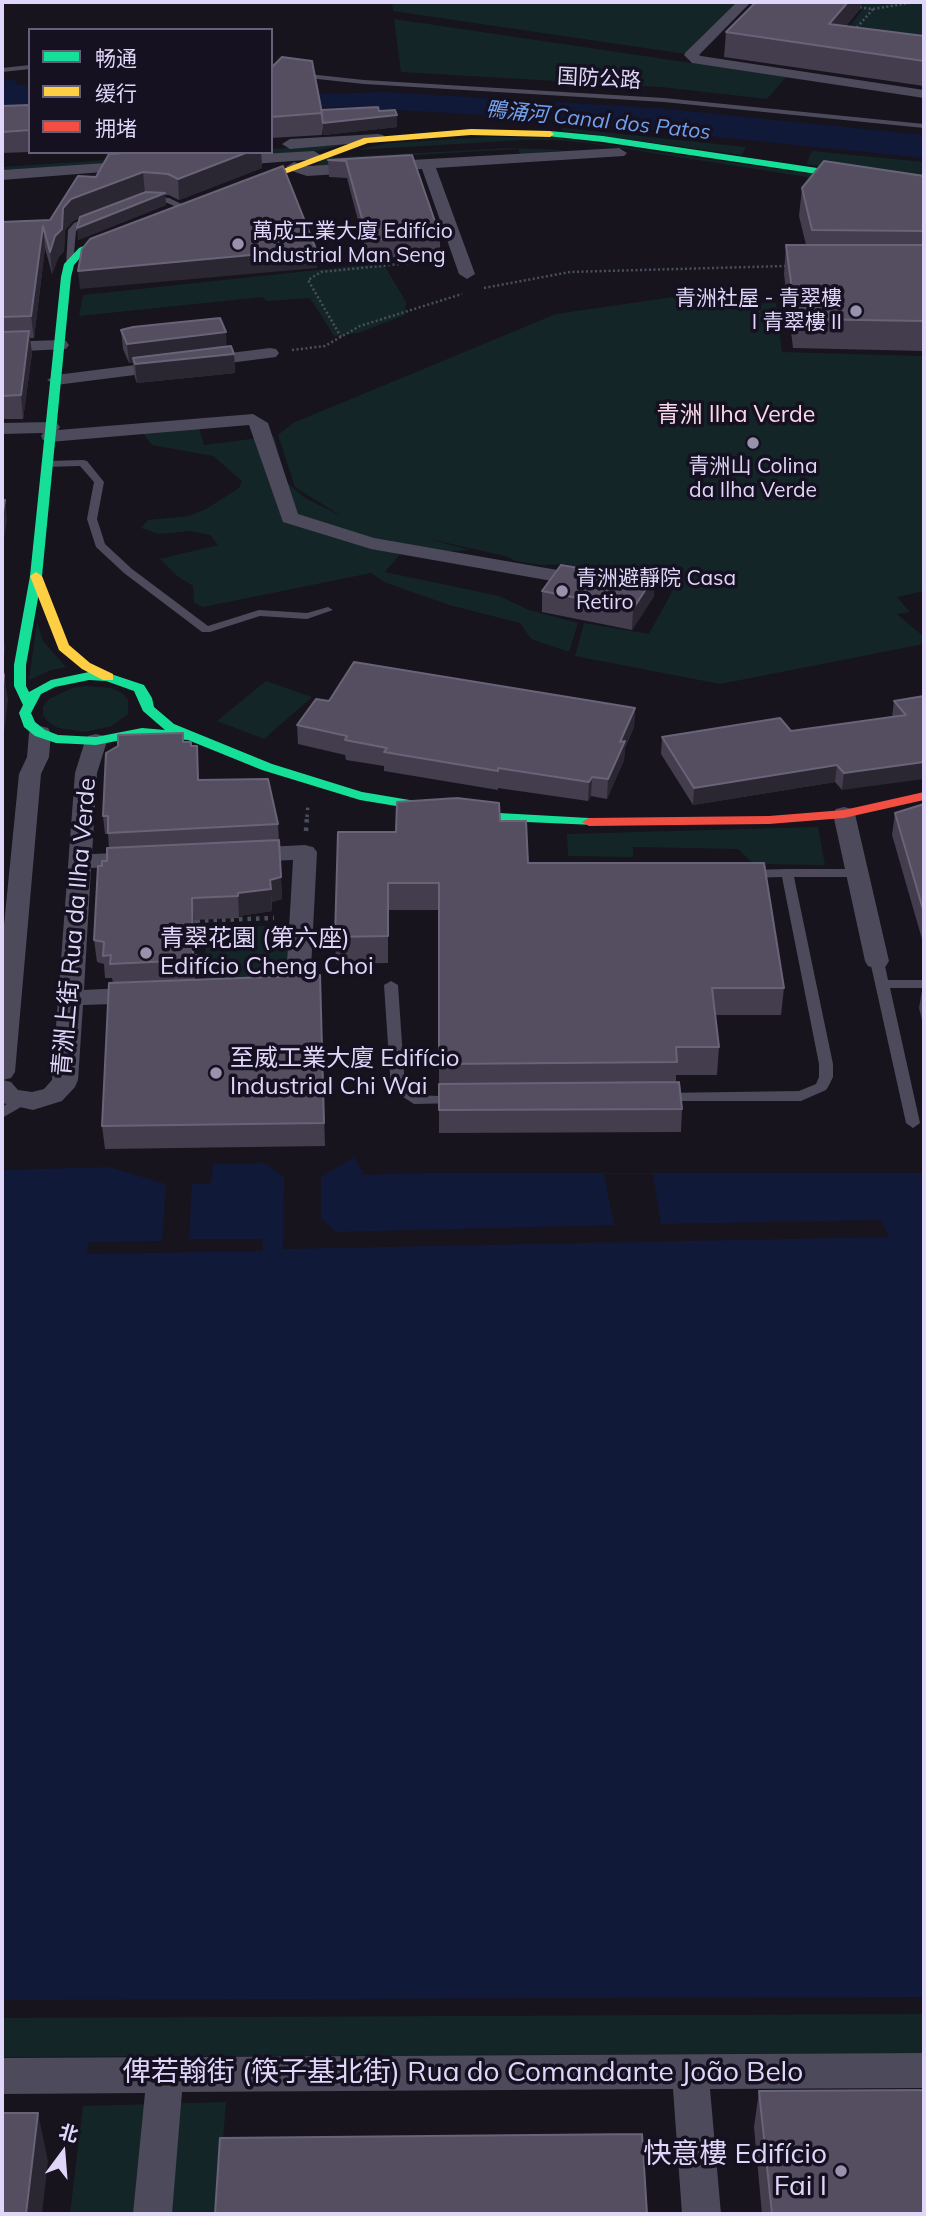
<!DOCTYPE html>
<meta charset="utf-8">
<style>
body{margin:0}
#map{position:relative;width:926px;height:2216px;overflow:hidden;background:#17141e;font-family:Mulish,"Noto Sans SC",sans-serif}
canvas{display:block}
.frame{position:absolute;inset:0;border:4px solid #dfd6fa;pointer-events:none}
.legend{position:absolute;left:28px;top:28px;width:245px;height:126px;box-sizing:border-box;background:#161121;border:2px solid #666078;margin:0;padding:9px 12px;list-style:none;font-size:21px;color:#dfd6fa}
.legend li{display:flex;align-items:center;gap:14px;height:35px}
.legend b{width:35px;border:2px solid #666078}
.north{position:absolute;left:28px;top:2118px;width:70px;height:70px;-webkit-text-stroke:5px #161121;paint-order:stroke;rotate:16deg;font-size:19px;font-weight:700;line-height:28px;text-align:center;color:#dfd6fa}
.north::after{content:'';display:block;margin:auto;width:24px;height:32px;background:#dfd6fa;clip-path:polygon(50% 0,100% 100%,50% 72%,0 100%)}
</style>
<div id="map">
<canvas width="926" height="2216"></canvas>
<div class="frame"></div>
<ul class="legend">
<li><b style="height:9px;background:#16e098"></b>畅通</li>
<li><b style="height:9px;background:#ffcf43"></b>缓行</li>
<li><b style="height:9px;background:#f24e42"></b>拥堵</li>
</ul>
<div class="north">北</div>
</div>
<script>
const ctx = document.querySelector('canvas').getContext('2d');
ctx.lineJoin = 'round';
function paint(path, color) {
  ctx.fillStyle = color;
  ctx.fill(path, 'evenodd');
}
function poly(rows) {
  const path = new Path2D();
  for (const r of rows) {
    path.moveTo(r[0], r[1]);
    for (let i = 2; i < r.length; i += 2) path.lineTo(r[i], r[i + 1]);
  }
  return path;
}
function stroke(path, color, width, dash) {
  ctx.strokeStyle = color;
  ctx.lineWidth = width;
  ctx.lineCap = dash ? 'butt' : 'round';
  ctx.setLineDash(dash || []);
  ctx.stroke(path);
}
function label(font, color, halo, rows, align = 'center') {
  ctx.font = font + ' Mulish,"Noto Sans SC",sans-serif';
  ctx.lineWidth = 7;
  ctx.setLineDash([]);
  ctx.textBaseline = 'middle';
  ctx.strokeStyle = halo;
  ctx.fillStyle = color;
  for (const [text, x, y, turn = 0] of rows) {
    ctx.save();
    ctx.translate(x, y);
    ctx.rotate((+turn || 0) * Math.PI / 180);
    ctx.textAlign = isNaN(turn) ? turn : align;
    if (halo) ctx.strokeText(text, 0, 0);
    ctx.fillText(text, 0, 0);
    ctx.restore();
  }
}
paint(poly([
 [392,2,740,2,686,54,393,11],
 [805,2,924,2,924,60,832,48,863,9],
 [394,19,786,77,767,99,661,87,401,72],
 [563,128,746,147,742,155,561,130],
 [489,137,559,138,924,190,852,184,588,143,555,140,525,140,356,150,389,143],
 [348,144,311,152,2,170,2,167,226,152,271,152,271,149],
 [511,148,565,150,521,155,518,149,329,160,330,166,315,166,324,158],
 [812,151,924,162,924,181,806,164],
 [383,263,406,302,405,315,358,333,334,336,310,298,267,301,263,297,79,316,83,295],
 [721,290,726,304,776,303,782,352,924,356,924,574,921,576,924,578,924,591,897,597,910,612,897,614,924,637,924,644,720,684,575,656,584,623,649,634,674,588,566,564,541,565,516,561,505,556,425,538,470,550,400,554,385,572,499,596,529,610,578,623,569,652,531,639,520,623,449,605,384,582,371,573,203,607,194,603,193,586,177,576,160,559,218,545,210,535,191,531,159,534,141,528,148,520,188,516,206,509,239,488,242,481,213,456,152,445,141,431,198,425,204,445,274,436,286,482,305,498,343,517,295,487,278,435,293,423,556,314],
 [37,622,43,641,66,667,51,670,29,680],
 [266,681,312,697,264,739,217,721],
 [86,686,112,688,122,693,128,699,128,714,112,726,85,732,58,728,48,722,43,715,43,707,49,699,72,688],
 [818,827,825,865,754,864,738,849,633,847,633,857,568,856,567,834],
 [292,925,288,980,205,982,206,928],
 [924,2014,924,2053,2,2057,2,2018],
 [226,2102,217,2214,70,2214,83,2106]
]), '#142528');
paint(poly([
 [16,80,17,85,30,85,30,114,2,115,2,81],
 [384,92,657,108,924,135,924,158,522,117,344,107,271,107,291,95],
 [354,1157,364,1175,423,1173,924,1173,924,1997,2,2000,2,1170,109,1167,166,1184,192,1184,211,1183,213,1164,265,1163,284,1177,321,1177]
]), '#111938');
paint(poly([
 [604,1174,653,1174,661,1224,881,1220,889,1237,283,1249,284,1177,321,1177,321,1219,336,1232,614,1225],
 [166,1184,192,1184,189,1239,262,1239,263,1251,87,1254,89,1242,162,1241]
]), '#17141e');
stroke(poly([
 [873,9,915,2],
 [854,31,873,9,857,7],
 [484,288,570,272,785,266],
 [341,337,308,280,321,272,440,260],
 [292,350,325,346,360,326,462,294]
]), '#49505d', 2.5, [2, 2.5]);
stroke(poly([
 [307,817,308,804]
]), '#49505d', 3.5, [2.5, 4.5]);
stroke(poly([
 [306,831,307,816],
 [196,920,196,984],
 [188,921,274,918]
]), '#49505d', 4.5, [3.5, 5]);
paint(poly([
 [30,65,30,69,2,72,2,68,30,65],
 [271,70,364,80,664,98,924,124,924,128,664,102,364,84,271,74,271,70],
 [147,196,169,198,190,208,186,211,165,202,144,201,143,199,147,196],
 [92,216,99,218,76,231,73,264,66,266,68,230,74,223,92,216],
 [83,460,87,461,104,482,97,519,105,544,132,569,208,626,259,610,307,613,328,607,333,610,307,619,260,616,210,632,202,632,124,573,96,547,87,519,94,482,80,466,47,467,42,464,47,461,83,460],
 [787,869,857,869,863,873,857,877,794,877,833,1064,833,1077,828,1087,826,1090,801,1101,657,1101,655,1098,657,1095,662,1093,799,1091,816,1084,819,1077,819,1064,782,877,750,878,744,874,750,870,787,869],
 [877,957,884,961,888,980,924,980,924,988,890,988,920,1123,913,1128,906,1123,870,961,877,957],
 [391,981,398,985,405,1087,417,1095,461,1097,463,1100,461,1103,414,1104,391,1089,384,985,391,981],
 [28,1096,35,1101,33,1104,21,1107,2,1118,2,1107,11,1101,28,1096]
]), '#4d4a5c');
paint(poly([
 [737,2,751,2,699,55,701,56,924,90,924,98,692,63,684,55,686,52,737,2],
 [378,134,383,135,385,138,383,141,290,149,282,144,290,139,378,134],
 [619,148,627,153,624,156,436,168,475,274,467,279,459,274,422,169,307,176,289,170,286,167,294,162,308,166,619,148],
 [314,151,322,156,319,159,227,166,219,161,227,156,314,151],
 [136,161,141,163,144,166,141,169,2,180,2,170,136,161],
 [60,340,66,341,69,345,66,349,2,352,2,342,60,340],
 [270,348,276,349,279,353,276,357,56,385,47,380,56,375,270,348],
 [253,414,268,423,298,514,374,538,586,575,593,577,596,581,593,585,586,587,371,549,283,522,249,425,50,442,43,440,41,436,43,433,2,434,2,423,51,422,57,423,60,427,58,430,253,414],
 [40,726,48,728,51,733,49,757,41,774,15,1072,11,1078,3,1080,11,1082,18,1090,32,1092,44,1089,52,1080,75,773,85,741,88,736,96,734,104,736,107,741,97,773,92,854,141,852,149,854,153,859,149,864,141,866,91,868,84,990,143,987,152,990,155,995,152,1000,143,1003,83,1005,78,1080,75,1087,62,1101,33,1110,2,1103,2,945,19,774,27,757,29,733,32,728,40,726],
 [844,807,852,809,855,814,889,961,886,966,877,969,868,966,865,961,833,814,836,809,844,807],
 [305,845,313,847,317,852,310,988,307,993,298,996,276,997,267,994,264,989,267,984,286,981,293,860,246,862,238,860,234,855,238,850,246,848,305,845],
 [924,2053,924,2088,710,2089,721,2214,682,2214,673,2089,182,2092,172,2214,133,2214,145,2093,2,2094,2,2058,924,2053]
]), '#4d4a5c');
paint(poly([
 [550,131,603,136,924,184,924,190,603,142,547,136,546,134,550,131],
 [124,228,132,230,85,252,74,265,71,277,42,576,26,665,26,686,29,692,51,680,89,672,108,673,144,685,152,698,154,707,174,724,272,764,362,792,481,812,589,818,594,819,596,822,594,825,481,820,360,800,262,770,188,740,142,736,96,745,56,743,35,736,24,727,19,713,23,705,14,686,14,665,30,576,61,277,64,264,79,248,124,228],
 [89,680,106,681,134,691,143,711,165,730,142,728,96,737,58,735,45,730,35,722,31,713,41,694,55,687,89,680]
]), '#16e098');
paint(poly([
 [471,129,550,131,554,134,550,137,471,135,368,143,239,191,231,189,364,138,471,129],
 [36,572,42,576,69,645,90,663,113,674,113,680,103,680,82,669,59,650,30,576,36,572]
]), '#ffcf43');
paint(poly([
 [924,792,924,800,844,818,769,824,589,826,582,822,589,818,769,816,844,810,924,792]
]), '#f24e42');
paint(poly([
 [848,2,861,2,860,9,846,26,924,36,924,86,724,57,726,32],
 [271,68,321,110,379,111,397,127,323,135,322,128,322,135,271,138],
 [30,105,30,152,2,153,2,106],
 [119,152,261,152,262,168,179,200,169,195,165,195,166,205,78,240,80,218,73,221,65,230,64,251,58,258,52,274,45,248,34,338,30,338,32,353,23,419,2,419,2,222,50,220,96,177,120,154],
 [412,155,440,236,440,254,368,259,347,178,329,177,328,160],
 [924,176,924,351,793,348,784,274,786,245,806,245,799,216,802,188],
 [121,330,226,332,226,347,234,354,235,373,137,383,135,378,133,363,129,363,123,349],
 [602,572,654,596,632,630,542,612,542,591],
 [924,696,842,790,835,782,693,805,661,754,662,737,791,731,892,717,894,701],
 [329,701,635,708,634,727,625,748,624,760,607,799,591,796,588,801,498,788,498,790,384,771,384,766,346,760,345,755,298,744,297,725],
 [184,742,192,746,198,763,199,780,278,824,282,899,272,902,272,911,239,916,239,918,194,920,195,980,321,997,325,1146,105,1149,102,1126,113,983,112,978,105,978,104,964,97,962,94,940,102,866,107,861,109,848,108,834,105,834,103,816],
 [924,804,924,946,892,835,895,813],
 [500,821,528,863,784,988,781,1015,715,1015,719,1047,717,1075,676,1075,676,1082,682,1109,681,1132,439,1133,439,910,388,910,388,963,336,964,335,937,396,832],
 [923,985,924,985,924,1028,919,1008],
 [759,2091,924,2214,762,2214,754,2127]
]), '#433d4d');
paint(poly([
 [848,2,861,2,860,9,829,47,829,24],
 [397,115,397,127,323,135,323,123],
 [248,152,261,152,262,168,179,200,178,179],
 [143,172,145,194,73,221,65,230,64,251,58,258,52,274,50,252,63,208,71,199],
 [165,193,166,205,78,240,77,228],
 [43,226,45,248,34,338,31,316],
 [316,249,317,268,80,289,78,271],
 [29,331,32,353,23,419,21,395],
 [226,332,227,351,133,358,133,363,129,363,127,344],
 [234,354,235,373,137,383,135,364],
 [5,500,7,520,3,546,2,517],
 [655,575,654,596,632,630,633,609],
 [2,623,5,648,2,682],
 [4,675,8,700,2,751,2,697],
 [635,708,634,727,625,748,624,760,607,799,608,779,620,742],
 [924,762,924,779,842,790,844,773],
 [837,765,835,782,693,805,694,788],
 [592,777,591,796,588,801,589,782],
 [281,877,282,899,272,902,270,880],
 [271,889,272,911,239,916,238,893],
 [192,898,194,920,195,982,193,960],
 [38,2113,48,2161,42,2214,26,2214]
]), '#2a2632');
const building = poly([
 [756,2,848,2,829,24,924,36,924,61,726,32,756,2],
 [282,57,312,61,322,113,271,117,271,68,282,57],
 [30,105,30,130,2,132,2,106,30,105],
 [378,107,379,111,395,110,397,115,323,123,321,110,378,107],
 [143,152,248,152,178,179,168,174,143,172,71,199,63,208,62,229,55,236,50,252,43,226,31,316,2,317,2,222,50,220,78,176,96,177,109,154,143,152],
 [412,155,440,236,368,240,346,161,328,160,412,155],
 [824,161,924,176,924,231,812,230,802,188,824,161],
 [283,166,316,249,78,271,82,249,90,239,283,166],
 [146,192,165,193,77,228,80,217,146,192],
 [786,245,924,245,924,321,796,319,786,245],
 [220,318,226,332,127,344,121,330,133,327,220,318],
 [29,331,21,395,2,396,2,332,29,331],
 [231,346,234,354,135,364,133,358,231,346],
 [2,500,5,500,2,517,2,500],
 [561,565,602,572,613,567,655,575,633,609,542,591,561,565],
 [354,662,635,708,620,742,625,741,608,779,592,777,589,782,498,768,498,771,384,752,387,748,345,740,347,736,297,725,316,699,329,701,354,662],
 [2,669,4,675,2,697,2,669],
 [924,696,924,762,844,773,837,765,694,788,662,737,780,718,791,731,906,715,894,701,924,696],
 [183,733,183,742,191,742,191,746,197,746,198,780,268,779,278,824,108,833,108,816,103,816,106,753,118,746,118,735,183,733],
 [457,798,499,803,500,821,526,821,528,863,764,863,784,988,712,988,719,1047,676,1047,677,1062,439,1064,439,883,388,883,388,936,335,937,338,832,396,832,397,802,457,798],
 [924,804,924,913,895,813,924,804],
 [279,840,281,877,270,880,271,889,238,893,238,896,192,898,193,960,110,964,111,955,103,956,104,942,94,940,98,866,102,866,102,861,107,861,107,848,279,840],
 [320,975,324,1123,102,1126,109,983,320,975],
 [679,1082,682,1109,439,1110,439,1084,679,1082],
 [924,2090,924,2214,772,2214,759,2091,924,2090],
 [2,2113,38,2113,26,2214,2,2214,2,2113],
 [642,2134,647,2214,215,2214,220,2138,642,2134]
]);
paint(building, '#544e60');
stroke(building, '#696378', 2);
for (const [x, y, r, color] of [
 [238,244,7,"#9992ad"],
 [856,311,7,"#9992ad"],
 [753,443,7,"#9992ad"],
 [562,591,7,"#9992ad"],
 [146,953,7,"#9992ad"],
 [216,1073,7,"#9992ad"],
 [841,2171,7,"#9992ad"]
]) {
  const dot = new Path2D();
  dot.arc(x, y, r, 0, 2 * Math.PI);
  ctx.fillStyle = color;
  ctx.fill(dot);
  stroke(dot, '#161121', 2.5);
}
label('21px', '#dfd6fa', '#161121', [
 ["国防公路",599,79,3]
]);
label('italic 21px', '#71a1ed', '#161121', [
 ["鴨涌河 Canal dos Patos",598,121,6]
]);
label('21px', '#dfd6fa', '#161121', [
 ["萬成工業大廈 Edifício",252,232],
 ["Industrial Man Seng",252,256],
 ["青洲社屋 - 青翠樓",842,299,"right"],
 ["I 青翠樓 II",842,323,"right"],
 ["青洲山 Colina",753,467,"center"],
 ["da Ilha Verde",753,491,"center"],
 ["青洲避靜院 Casa",576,579],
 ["Retiro",576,603]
], 'left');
label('23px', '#fad8e9', '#161121', [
 ["青洲 Ilha Verde",736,415]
]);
label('24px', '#dfd6fa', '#161121', [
 ["青洲上街 Rua da Ilha Verde",75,927,-85]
]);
label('24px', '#dfd6fa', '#161121', [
 ["青翠花園 (第六座)",160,939],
 ["Edifício Cheng Choi",160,967],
 ["至威工業大廈 Edifício",230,1059],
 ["Industrial Chi Wai",230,1087]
], 'left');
label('28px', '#dfd6fa', '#161121', [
 ["俾若翰街 (筷子基北街) Rua do Comandante João Belo",463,2073]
]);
label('28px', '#dfd6fa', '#161121', [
 ["快意樓 Edifício",827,2155],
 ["Fai I",827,2187]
], 'right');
</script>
